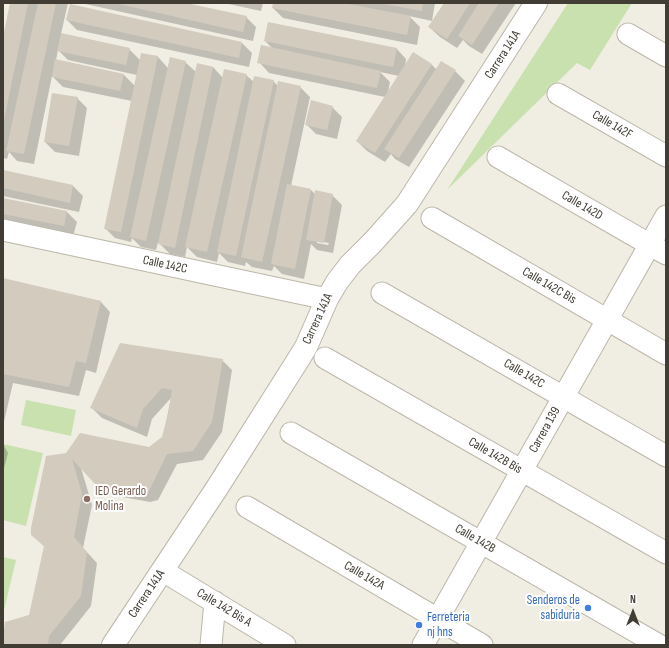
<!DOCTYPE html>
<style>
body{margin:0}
#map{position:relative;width:669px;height:648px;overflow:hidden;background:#f0ede3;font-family:"Sofia Sans Condensed",sans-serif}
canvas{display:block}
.frame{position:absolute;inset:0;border:4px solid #413d34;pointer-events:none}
.north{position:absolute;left:613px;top:592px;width:40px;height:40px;-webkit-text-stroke:3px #fff;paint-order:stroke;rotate:0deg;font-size:11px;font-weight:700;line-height:16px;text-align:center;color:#413d34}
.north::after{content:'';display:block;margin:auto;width:14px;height:18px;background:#413d34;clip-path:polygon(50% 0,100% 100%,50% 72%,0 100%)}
</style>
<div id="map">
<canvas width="669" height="648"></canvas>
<div class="frame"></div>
<div class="north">N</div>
</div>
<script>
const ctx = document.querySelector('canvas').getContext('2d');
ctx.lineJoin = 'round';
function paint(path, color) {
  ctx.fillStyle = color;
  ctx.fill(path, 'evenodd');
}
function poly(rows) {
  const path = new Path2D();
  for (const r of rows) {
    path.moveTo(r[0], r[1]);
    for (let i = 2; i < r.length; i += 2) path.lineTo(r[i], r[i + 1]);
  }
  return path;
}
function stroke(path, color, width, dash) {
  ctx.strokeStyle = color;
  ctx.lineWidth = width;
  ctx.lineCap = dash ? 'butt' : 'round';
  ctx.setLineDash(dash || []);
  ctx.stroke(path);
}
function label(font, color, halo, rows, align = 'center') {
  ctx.font = font + ' "Sofia Sans Condensed",sans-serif';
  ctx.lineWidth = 4;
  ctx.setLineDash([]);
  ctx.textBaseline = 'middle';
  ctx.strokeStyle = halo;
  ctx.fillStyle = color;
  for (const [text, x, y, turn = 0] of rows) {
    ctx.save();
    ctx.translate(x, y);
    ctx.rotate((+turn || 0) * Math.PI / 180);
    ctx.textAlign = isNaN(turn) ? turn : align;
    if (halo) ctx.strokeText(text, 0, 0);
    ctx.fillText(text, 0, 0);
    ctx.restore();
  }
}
paint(poly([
 [568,3,632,3,590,70,577,63,447,190],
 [26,400,76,410,71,436,21,425],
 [3,444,43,453,26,526,3,520],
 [3,557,16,560,3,614]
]), '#c8e1af');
paint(poly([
 [11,3,68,3,61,34,129,49,140,60,142,54,158,57,168,68,185,62,196,72,198,64,213,67,223,78,246,75,254,82,273,81,278,86,300,87,310,97,291,186,310,189,315,194,332,195,342,205,333,253,317,250,311,244,304,279,282,274,274,266,272,271,252,267,246,262,245,266,228,262,219,253,217,262,197,257,187,247,185,257,170,254,158,242,156,250,141,247,132,238,131,242,115,238,105,228,132,101,63,87,52,76,34,164,17,161,9,152,7,159,3,158,3,41],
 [58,50,68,60,137,75,135,86,124,75,56,60],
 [317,241,329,243,328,245,317,243],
 [81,3,181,3,246,17,256,27,253,41],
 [224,3,263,3,261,11],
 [274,3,435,3,432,21,409,16,420,27,417,45,283,18,273,8],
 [445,3,516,3,482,54,469,46,463,40,457,48,440,37,429,27],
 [70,6,242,43,252,53,249,67,77,30,67,20],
 [265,41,396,48,406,59,405,67,414,53,432,65,437,70,455,71,465,81,409,167,395,159,391,154,385,162,367,151,357,141,385,97,269,73,259,62,273,49],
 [380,72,399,76,388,93,390,82],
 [77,98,87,108,79,156,55,152,45,142],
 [332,107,342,117,337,139,316,134,305,123,306,124],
 [3,171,73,186,83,196,79,212,3,196],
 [3,199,67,212,77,222,73,236,3,222],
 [3,279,100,301,110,312,96,373,86,370,79,396,13,383,3,426],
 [222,360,232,370,222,432,203,460,177,464,158,500,150,502,106,494,81,468,92,505,83,548,97,563,91,606,60,645,3,645,3,642,30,616,45,547,32,535,47,457,149,448,163,437,171,398,152,419,147,437,102,418,92,408],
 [3,444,8,453,3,472]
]), '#0003');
paint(poly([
 [10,3,28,3,4,120,3,37],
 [38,3,56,3,24,154,6,151],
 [114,3,186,3,247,16,243,32],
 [273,3,343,3,411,16,407,35,272,8],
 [384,3,423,3,422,11,384,4],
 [444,3,470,3,447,39,428,27],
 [479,3,499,3,472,45,458,36],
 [70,4,242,42,239,58,66,20],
 [268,22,397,48,393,67,264,41],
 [61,33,130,48,126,65,57,51],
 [261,45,381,71,377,88,257,63],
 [413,52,432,64,375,153,356,141],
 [141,53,158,56,121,232,104,229],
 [170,57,186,61,146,241,130,237],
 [55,59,124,74,120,91,52,77],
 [441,61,456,70,399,158,384,149],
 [197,63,213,67,175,248,158,244],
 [224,69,247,74,207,252,185,247],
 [254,76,274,80,236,256,217,252],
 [278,81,301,86,262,262,241,257],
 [52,93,78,97,69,146,44,142],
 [311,100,333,106,327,130,305,125],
 [3,170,73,185,70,203,3,188],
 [287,184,311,189,295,269,271,264],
 [315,190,333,194,324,243,306,240],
 [3,198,67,211,64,226,3,214],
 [3,278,101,301,86,363,76,361,69,387,3,374],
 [120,343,223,359,212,422,193,451,167,454,149,491,140,493,95,484,72,459,82,494,74,537,87,552,81,596,49,636,48,645,3,645,3,637,5,622,29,615,44,546,31,535,31,528,46,456,66,453,80,433,149,447,162,437,168,414,172,390,162,388,143,409,137,428,90,408]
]), '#d3cbbd');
const minor = poly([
 [628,34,666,56],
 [558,94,666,156],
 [498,157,666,254],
 [432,218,666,354],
 [3,230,327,299],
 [382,293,666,456],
 [325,358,666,553],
 [291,433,659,645],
 [247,507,482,645],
 [163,571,285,645],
 [211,645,215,602],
 [423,645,666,216]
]);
const tertiary = poly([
 [113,645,217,488,298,360,306,347,327,299,337,282,350,265,373,242,407,204,536,3]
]);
stroke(minor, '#bdb7aa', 23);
stroke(tertiary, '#bdb7aa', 24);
stroke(minor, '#fff', 21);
stroke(tertiary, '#fff', 22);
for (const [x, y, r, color] of [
 [87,499,4,"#8d6e63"],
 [588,608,4,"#3f7fe0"],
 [419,625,4,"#3f7fe0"]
]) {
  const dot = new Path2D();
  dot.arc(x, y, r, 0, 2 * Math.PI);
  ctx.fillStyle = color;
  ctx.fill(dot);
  stroke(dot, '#fff', 1.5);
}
label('13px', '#413d34', '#fff', [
 ["Carrera 141A",503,55,-57],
 ["Calle 142F",612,125,30],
 ["Calle 142D",582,206,30],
 ["Calle 142C",165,265,12],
 ["Calle 142C Bis",549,286,30],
 ["Carrera 141A",318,319,-65],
 ["Calle 142C",524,374,30],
 ["Carrera 139",545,430,-61],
 ["Calle 142B Bis",495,456,30],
 ["Calle 142B",475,539,30],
 ["Calle 142A",364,576,30],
 ["Carrera 141A",147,594,-56],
 ["Calle 142 Bis A",224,608,31]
]);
label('13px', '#785e54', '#fff', [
 ["IED Gerardo",95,492],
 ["Molina",95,507]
], 'left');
label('13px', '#366cbe', '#fff', [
 ["Senderos de",580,601],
 ["sabiduria",580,616],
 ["Ferreteria",427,618,"left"],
 ["nj hns",427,633,"left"]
], 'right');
</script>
